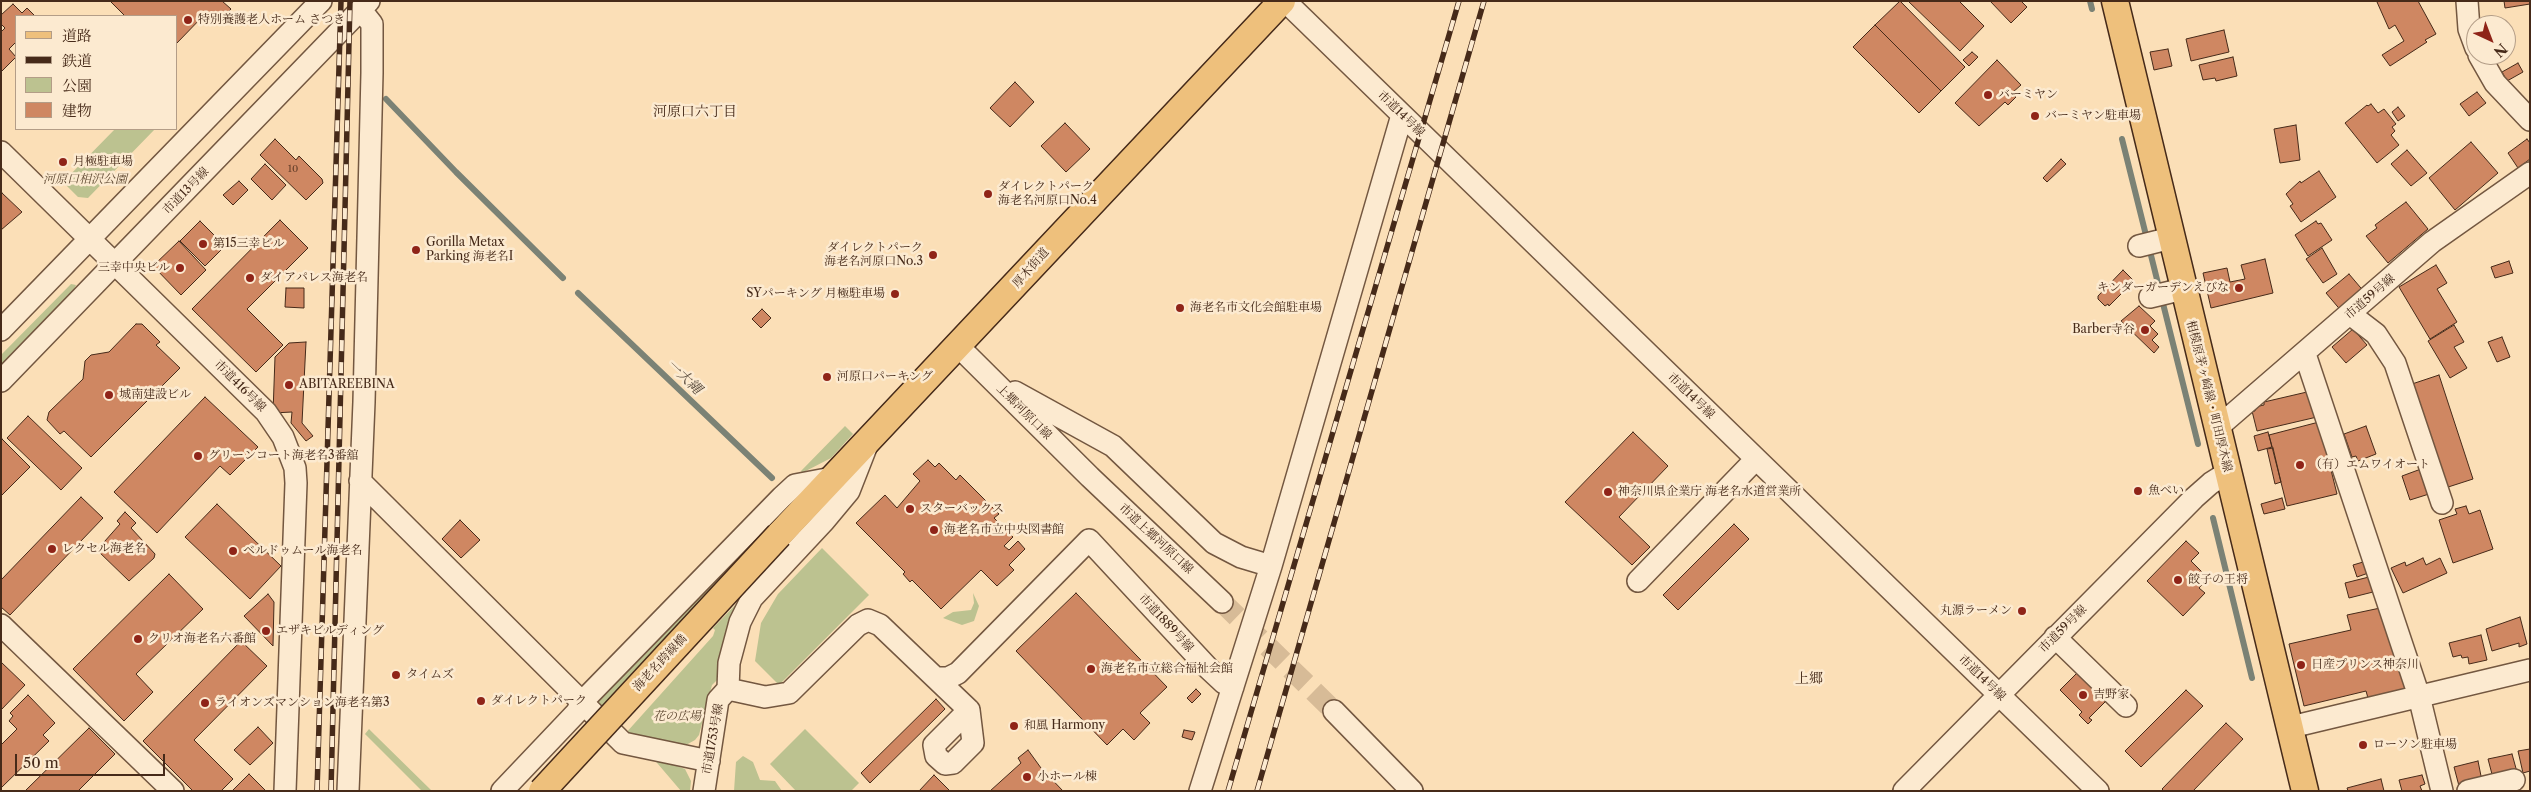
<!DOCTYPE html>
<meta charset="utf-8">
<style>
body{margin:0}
#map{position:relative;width:2531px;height:792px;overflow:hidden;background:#fbdfb7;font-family:"Libre Caslon Text","Noto Serif JP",serif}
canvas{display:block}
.frame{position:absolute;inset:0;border:2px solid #462a19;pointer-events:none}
.legend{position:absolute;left:15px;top:15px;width:162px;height:115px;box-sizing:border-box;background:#fcead0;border:1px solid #b39d87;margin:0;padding:6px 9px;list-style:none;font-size:15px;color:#462a19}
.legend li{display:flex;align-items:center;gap:10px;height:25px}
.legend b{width:25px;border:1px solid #b39d87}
.north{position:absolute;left:2466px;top:15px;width:50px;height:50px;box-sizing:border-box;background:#fcead0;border:1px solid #b39d87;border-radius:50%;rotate:137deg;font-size:14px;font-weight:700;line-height:20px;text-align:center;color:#462a19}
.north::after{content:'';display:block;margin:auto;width:18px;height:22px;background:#8f2418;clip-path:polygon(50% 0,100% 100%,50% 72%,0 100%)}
.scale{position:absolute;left:15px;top:754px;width:150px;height:22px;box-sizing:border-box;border:2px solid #462a19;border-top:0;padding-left:6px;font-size:15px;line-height:18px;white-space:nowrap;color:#462a19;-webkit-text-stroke:4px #fcead0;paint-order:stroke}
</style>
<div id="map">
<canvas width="2531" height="792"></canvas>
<div class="frame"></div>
<ul class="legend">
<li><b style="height:6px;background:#eec07c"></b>道路</li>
<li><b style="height:6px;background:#462a19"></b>鉄道</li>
<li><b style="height:14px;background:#bcc290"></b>公園</li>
<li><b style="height:14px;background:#cf8762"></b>建物</li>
</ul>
<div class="north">N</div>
<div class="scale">50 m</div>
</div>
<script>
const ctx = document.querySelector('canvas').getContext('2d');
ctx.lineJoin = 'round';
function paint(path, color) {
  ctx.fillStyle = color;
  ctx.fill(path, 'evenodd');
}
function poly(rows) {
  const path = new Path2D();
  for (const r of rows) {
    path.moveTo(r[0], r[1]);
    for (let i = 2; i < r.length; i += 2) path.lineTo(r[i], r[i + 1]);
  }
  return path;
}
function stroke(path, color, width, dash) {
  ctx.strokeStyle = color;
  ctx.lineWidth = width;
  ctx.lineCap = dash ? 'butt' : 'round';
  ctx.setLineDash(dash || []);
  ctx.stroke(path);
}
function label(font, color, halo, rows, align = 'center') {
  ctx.font = font + ' "Libre Caslon Text","Noto Serif JP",serif';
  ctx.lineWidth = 5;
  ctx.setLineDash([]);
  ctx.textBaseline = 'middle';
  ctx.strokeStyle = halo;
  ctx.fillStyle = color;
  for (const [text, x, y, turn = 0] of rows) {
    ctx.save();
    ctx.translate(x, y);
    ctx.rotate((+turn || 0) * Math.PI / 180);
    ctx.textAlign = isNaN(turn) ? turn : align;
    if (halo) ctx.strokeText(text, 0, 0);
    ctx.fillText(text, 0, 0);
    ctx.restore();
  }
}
paint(poly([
 [115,129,155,129,88,198,78,197,63,182],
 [71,284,76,285,72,293,1,367,1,355],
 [845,426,853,434,831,458,802,473,801,471],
 [822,548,869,595,779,685,755,661,761,623,778,594],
 [736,561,708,592,596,713,593,701],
 [973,593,979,606,974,621,962,625,943,618,953,612,971,610,974,603],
 [741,599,718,679,712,685,699,735,695,740,686,745,625,734,713,636,715,630,713,628],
 [369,729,375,735,432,791,422,791,365,734],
 [805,729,859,783,851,791,796,791,770,764],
 [743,756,753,762,760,780,775,781,782,791,734,791,736,762],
 [652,757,685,769,691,781,690,791,681,791]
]), '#bcc290');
stroke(poly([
 [2090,1,2092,9],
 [386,99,456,172,563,278],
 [2122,139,2198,444],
 [578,293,772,478],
 [2213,518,2252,678]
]), '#7b8275', 6);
const building = poly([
 [110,1,222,1,231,9,217,24,206,13,176,44,176,16,125,16,110,1],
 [1900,1,1965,67,1941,91,1875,25,1900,1],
 [1908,1,1959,1,1984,26,1960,51,1908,1],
 [1990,1,2021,1,2027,7,2011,23,1990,1],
 [2380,1,2418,1,2436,34,2425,40,2427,42,2390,66,2382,55,2404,41,2395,25,2389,29,2377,2,2380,1],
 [2504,1,2530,1,2530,4,2505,8,2504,1],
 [13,4,22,13,27,8,35,16,16,16,16,42,9,49,16,57,1,72,1,32,5,28,1,24,1,15,13,4],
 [1875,25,1941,91,1919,113,1853,47,1875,25],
 [2224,30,2229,52,2191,61,2186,39,2224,30],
 [2168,49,2172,66,2154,70,2150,52,2168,49],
 [1972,52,1978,57,1969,66,1963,60,1972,52],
 [2233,57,2237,76,2216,81,2215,78,2203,80,2199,65,2233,57],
 [1997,60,2021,85,2012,93,2016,97,2008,105,2005,102,1979,126,1955,103,1997,60],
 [2518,63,2523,72,2507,81,2502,72,2518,63],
 [1015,82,1034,102,1010,127,990,108,1015,82],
 [2477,92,2486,103,2469,116,2460,104,2477,92],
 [2371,104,2378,113,2384,109,2396,124,2392,127,2395,131,2391,135,2399,145,2377,163,2345,123,2367,105,2368,106,2371,104],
 [2398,107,2405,116,2398,121,2392,112,2398,107],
 [1065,123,1090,149,1066,172,1041,146,1065,123],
 [2296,125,2300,160,2280,163,2274,129,2296,125],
 [275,139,296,160,299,156,322,179,323,183,306,200,260,155,275,139],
 [2527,139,2530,143,2530,159,2518,168,2508,153,2527,139],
 [2471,142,2498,173,2455,210,2429,178,2471,142],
 [2407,150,2427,173,2411,186,2391,164,2407,150],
 [2061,159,2066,164,2047,182,2043,178,2061,159],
 [265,164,286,185,272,200,251,179,265,164],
 [2319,171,2336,197,2301,222,2290,206,2293,204,2286,194,2300,181,2301,183,2319,171],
 [239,181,248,190,233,205,223,195,239,181],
 [2,193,22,212,1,230,1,194,2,193],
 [2406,202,2428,229,2388,263,2366,236,2377,228,2375,225,2406,202],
 [280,220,308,248,247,309,283,345,256,372,192,309,280,220],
 [200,221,225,246,205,266,180,241,200,221],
 [2316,221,2318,224,2321,223,2332,240,2308,256,2295,235,2316,221],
 [179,241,206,270,181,295,153,266,179,241],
 [2322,248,2337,274,2323,283,2306,259,2322,248],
 [2265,259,2273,293,2211,308,2203,273,2227,268,2230,282,2245,279,2241,265,2265,259],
 [2509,261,2513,273,2495,278,2491,267,2509,261],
 [2436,265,2447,283,2437,289,2457,322,2430,339,2399,287,2436,265],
 [2123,270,2134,281,2109,306,2108,304,2105,306,2098,299,2098,296,2123,270],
 [2349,274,2366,294,2343,313,2326,293,2349,274],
 [286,288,304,288,304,308,285,307,286,288],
 [2139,306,2155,321,2150,326,2158,334,2152,340,2159,347,2154,353,2121,321,2139,306],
 [762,309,771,318,761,328,752,319,762,309],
 [136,324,142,324,160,342,156,345,180,368,91,457,64,431,60,434,47,420,49,412,83,379,85,361,91,355,109,352,136,324],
 [2454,325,2464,342,2454,347,2467,368,2450,378,2428,341,2454,325],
 [2353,329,2367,345,2346,363,2332,347,2353,329],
 [2502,337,2510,357,2497,362,2488,342,2502,337],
 [306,342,302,423,313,436,306,441,291,423,292,412,273,413,275,357,289,343,306,342],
 [2439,375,2473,479,2442,489,2409,385,2439,375],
 [2307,392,2311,406,2314,405,2317,417,2257,431,2252,411,2255,411,2255,407,2264,405,2264,402,2307,392],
 [205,397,258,447,230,475,220,466,157,533,114,492,205,397],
 [28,416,82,468,61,490,7,438,28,416],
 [2319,422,2337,494,2287,506,2269,435,2319,422],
 [2366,426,2376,454,2358,461,2356,456,2352,457,2344,434,2366,426],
 [1633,432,1668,466,1619,517,1650,547,1632,565,1565,502,1633,432],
 [2268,432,2272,447,2258,451,2254,436,2268,432],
 [2,439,30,467,1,496,1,440,2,439],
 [2273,448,2281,482,2275,484,2267,449,2273,448],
 [928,460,935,467,939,463,956,480,960,475,999,514,994,518,1013,537,1004,546,1009,550,1018,541,1025,549,1009,565,1014,570,997,586,981,570,941,609,912,580,910,582,903,574,905,572,856,523,885,495,897,508,920,481,913,474,928,460],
 [2421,469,2429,494,2410,500,2402,476,2421,469],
 [81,497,103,518,10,615,1,607,1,580,81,497],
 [2282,498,2285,509,2264,514,2261,504,2282,498],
 [217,504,281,566,250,599,185,537,217,504],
 [2466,506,2469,514,2480,510,2493,549,2453,563,2439,520,2457,514,2455,509,2466,506],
 [125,512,136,523,131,528,155,554,154,558,129,581,97,550,120,524,117,521,125,512],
 [460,520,480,540,461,558,442,539,460,520],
 [1734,524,1749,539,1678,610,1663,595,1734,524],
 [2186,541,2199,553,2191,561,2208,578,2199,588,2205,593,2183,616,2147,581,2186,541],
 [2423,558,2426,565,2440,558,2447,573,2403,593,2391,568,2405,562,2406,566,2423,558],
 [2370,560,2374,571,2357,577,2353,565,2370,560],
 [169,574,203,609,136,674,153,692,124,721,73,669,169,574],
 [2377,575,2381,590,2349,598,2345,583,2377,575],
 [1076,593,1167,687,1140,713,1150,723,1134,740,1123,729,1107,745,1016,651,1076,593],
 [268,594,274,602,273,646,244,616,268,594],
 [2385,607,2405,689,2368,698,2366,691,2304,706,2289,644,2351,630,2347,615,2385,607],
 [2520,617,2527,644,2519,647,2519,643,2492,651,2486,629,2520,617],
 [2481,635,2487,660,2469,664,2468,657,2462,658,2461,655,2453,657,2449,643,2481,635],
 [241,641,267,666,194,740,233,779,221,791,193,791,143,741,241,641],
 [1,662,25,685,1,710,1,662],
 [2077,673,2106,701,2089,718,2092,720,2088,724,2079,715,2082,712,2060,690,2077,673],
 [1196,689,1201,694,1192,703,1187,698,1196,689],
 [2186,690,2203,706,2141,767,2125,751,2186,690],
 [28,695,55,723,43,735,49,741,1,788,1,745,17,729,9,721,13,716,10,713,28,695],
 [936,699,945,709,870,783,861,773,936,699],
 [2226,723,2243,739,2193,791,2164,791,2162,789,2226,723],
 [258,727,273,743,250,765,234,750,258,727],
 [89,728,115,754,78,791,25,791,89,728],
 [1184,730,1195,732,1192,740,1182,737,1184,730],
 [2530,749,2530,771,2523,773,2518,751,2530,749],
 [1028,750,1041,768,1063,791,990,791,1021,763,1018,758,1028,750],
 [2512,754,2517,772,2493,778,2488,759,2512,754],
 [2478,761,2482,781,2459,786,2454,767,2478,761],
 [249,774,266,791,232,791,249,774],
 [934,775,950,791,919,791,934,775],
 [2422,775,2425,784,2420,786,2422,791,2402,791,2399,780,2422,775],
 [2381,779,2384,791,2348,791,2347,788,2381,779]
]);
paint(building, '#cf8762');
stroke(building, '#462a19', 1);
stroke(poly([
 [1222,602,1334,711]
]), '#d7bb97', 21, [21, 11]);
const minor = poly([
 [1285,1,2098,791],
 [2467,1,2469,29,2476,48],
 [2479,55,2495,83,2530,120],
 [1,152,266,412,283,437,295,468,296,483,285,791],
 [2139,246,2171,238],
 [2150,297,2183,289],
 [2350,314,2376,334,2395,363,2442,503],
 [1,330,321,1],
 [958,346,1090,477,1222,602],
 [2305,354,2419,696,2442,791],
 [1,381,369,1],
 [1015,392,1113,446,1214,543,1241,557,1271,566],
 [2217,428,2432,242,2530,173],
 [360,481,623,743,709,761],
 [1638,581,1756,459],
 [1,625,173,791],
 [2055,637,2126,706],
 [936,678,948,678,958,673,1089,540,1209,669,1224,683,1233,687],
 [728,689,765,697,789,693,858,625,868,620,880,625,969,710,973,743,953,763,945,764,936,756,934,745,969,710],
 [728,689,729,663,740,622,752,598,824,521,849,491,867,445],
 [1334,711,1412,791],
 [2291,727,2530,670],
 [348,791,364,402,372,73,372,24,361,10],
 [502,791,577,712,581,703,782,497,795,485,832,478],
 [704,791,718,700,728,689],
 [1200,791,1271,566,1402,115],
 [1904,791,2194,498,2211,483,2227,473],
 [2468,791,2514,780]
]);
const major = poly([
 [2115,1,2305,791],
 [779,535,1282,1]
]);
stroke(minor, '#735740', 24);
stroke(major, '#462a19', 29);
stroke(minor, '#fcead0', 21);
stroke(major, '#eec07c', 26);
const rail = poly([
 [317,791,341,1],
 [331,791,350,1],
 [1228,791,1459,1],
 [1257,791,1484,1]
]);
stroke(rail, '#462a19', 5.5);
stroke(rail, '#fcead0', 4, [11]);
const majorBridge = poly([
 [542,791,779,535]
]);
stroke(majorBridge, '#462a19', 29, []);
stroke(majorBridge, '#eec07c', 26);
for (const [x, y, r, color] of [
 [188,20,5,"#8f2418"],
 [1988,95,5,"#8f2418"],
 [2035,116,5,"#8f2418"],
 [63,162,5,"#8f2418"],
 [988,194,5,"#8f2418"],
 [203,244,5,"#8f2418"],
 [416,250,5,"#8f2418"],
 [933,255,5,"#8f2418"],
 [180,268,5,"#8f2418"],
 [250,278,5,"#8f2418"],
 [2239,288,5,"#8f2418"],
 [895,294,5,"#8f2418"],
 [1180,308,5,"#8f2418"],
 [2145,330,5,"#8f2418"],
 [827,377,5,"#8f2418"],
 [289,385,5,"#8f2418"],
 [109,395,5,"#8f2418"],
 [198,456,5,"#8f2418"],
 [2300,465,5,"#8f2418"],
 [2138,491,5,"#8f2418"],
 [1608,492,5,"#8f2418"],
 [910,509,5,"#8f2418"],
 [934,530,5,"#8f2418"],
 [52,549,5,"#8f2418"],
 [233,551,5,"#8f2418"],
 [2178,580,5,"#8f2418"],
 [2022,611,5,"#8f2418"],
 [266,631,5,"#8f2418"],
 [138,639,5,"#8f2418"],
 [2301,665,5,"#8f2418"],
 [1091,669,5,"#8f2418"],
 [396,675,5,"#8f2418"],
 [2083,695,5,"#8f2418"],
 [481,701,5,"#8f2418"],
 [205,703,5,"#8f2418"],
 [1014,726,5,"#8f2418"],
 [2363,745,5,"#8f2418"],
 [1027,777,5,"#8f2418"]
]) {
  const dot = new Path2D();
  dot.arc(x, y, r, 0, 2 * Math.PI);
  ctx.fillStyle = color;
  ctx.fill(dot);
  stroke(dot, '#fcead0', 2);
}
label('10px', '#68412b', null, [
 ["10",293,169]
]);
label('12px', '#462a19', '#fcead0', [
 ["特別養護老人ホーム さつき",198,20],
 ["バーミヤン",1998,95],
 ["バーミヤン駐車場",2045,116],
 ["月極駐車場",73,162],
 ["ダイレクトパーク",998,187],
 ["海老名河原口No.4",998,201],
 ["Gorilla Metax",426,243],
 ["Parking 海老名I",426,257],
 ["第15三幸ビル",213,244],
 ["ダイレクトパーク",923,248,"right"],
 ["海老名河原口No.3",923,262,"right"],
 ["三幸中央ビル",170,268,"right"],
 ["ダイアパレス海老名",260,278],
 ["キンダーガーデンえびな",2229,288,"right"],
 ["SYパーキング 月極駐車場",885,294,"right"],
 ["海老名市文化会館駐車場",1190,308],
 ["Barber寺谷",2135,330,"right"],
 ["河原口パーキング",837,377],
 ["ABITAREEBINA",299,385],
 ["城南建設ビル",119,395],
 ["グリーンコート海老名3番舘",208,456],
 ["（有）エムワイオート",2310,465],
 ["魚べい",2148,491],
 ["神奈川県企業庁 海老名水道営業所",1618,492],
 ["スターバックス",920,509],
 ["海老名市立中央図書館",944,530],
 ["レクセル海老名",62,549],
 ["ベルドゥムール海老名",243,551],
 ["餃子の王将",2188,580],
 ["丸源ラーメン",2012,611,"right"],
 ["エザキビルディング",276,631],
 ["クリオ海老名六番館",148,639],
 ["日産プリンス神奈川",2311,665],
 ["海老名市立総合福祉会館",1101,669],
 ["タイムズ",406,675],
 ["吉野家",2093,695],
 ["ダイレクトパーク",491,701],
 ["ライオンズマンション海老名第3",215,703],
 ["和風 Harmony",1024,726],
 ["ローソン駐車場",2373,745],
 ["小ホール棟",1037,777]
], 'left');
label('12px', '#462a19', '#fcead0', [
 ["市道14号線",1401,114,44],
 ["市道13号線",186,191,-46],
 ["厚木街道",1031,268,-49],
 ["市道59号線",2370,297,-41],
 ["市道416号線",240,386,45],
 ["市道14号線",1691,396,44],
 ["相模原茅ヶ崎線・町田厚木線",2209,396,76],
 ["上郷河原口線",1024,412,45],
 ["市道上郷河原口線",1156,539,43],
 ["市道1889号線",1166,623,47],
 ["市道59号線",2063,629,-45],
 ["海老名跨線橋",660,663,-47],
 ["市道14号線",1982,678,44],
 ["市道1753号線",713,739,-80]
]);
label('italic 12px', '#5e4831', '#fcead0', [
 ["河原口相沢公園",85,180],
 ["花の広場",677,717]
]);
label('14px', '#462a19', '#fcead0', [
 ["河原口六丁目",695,112],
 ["上郷",1809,679]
]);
label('italic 14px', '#5c4e40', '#fcead0', [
 ["一大縄",684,377,44]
]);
</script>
